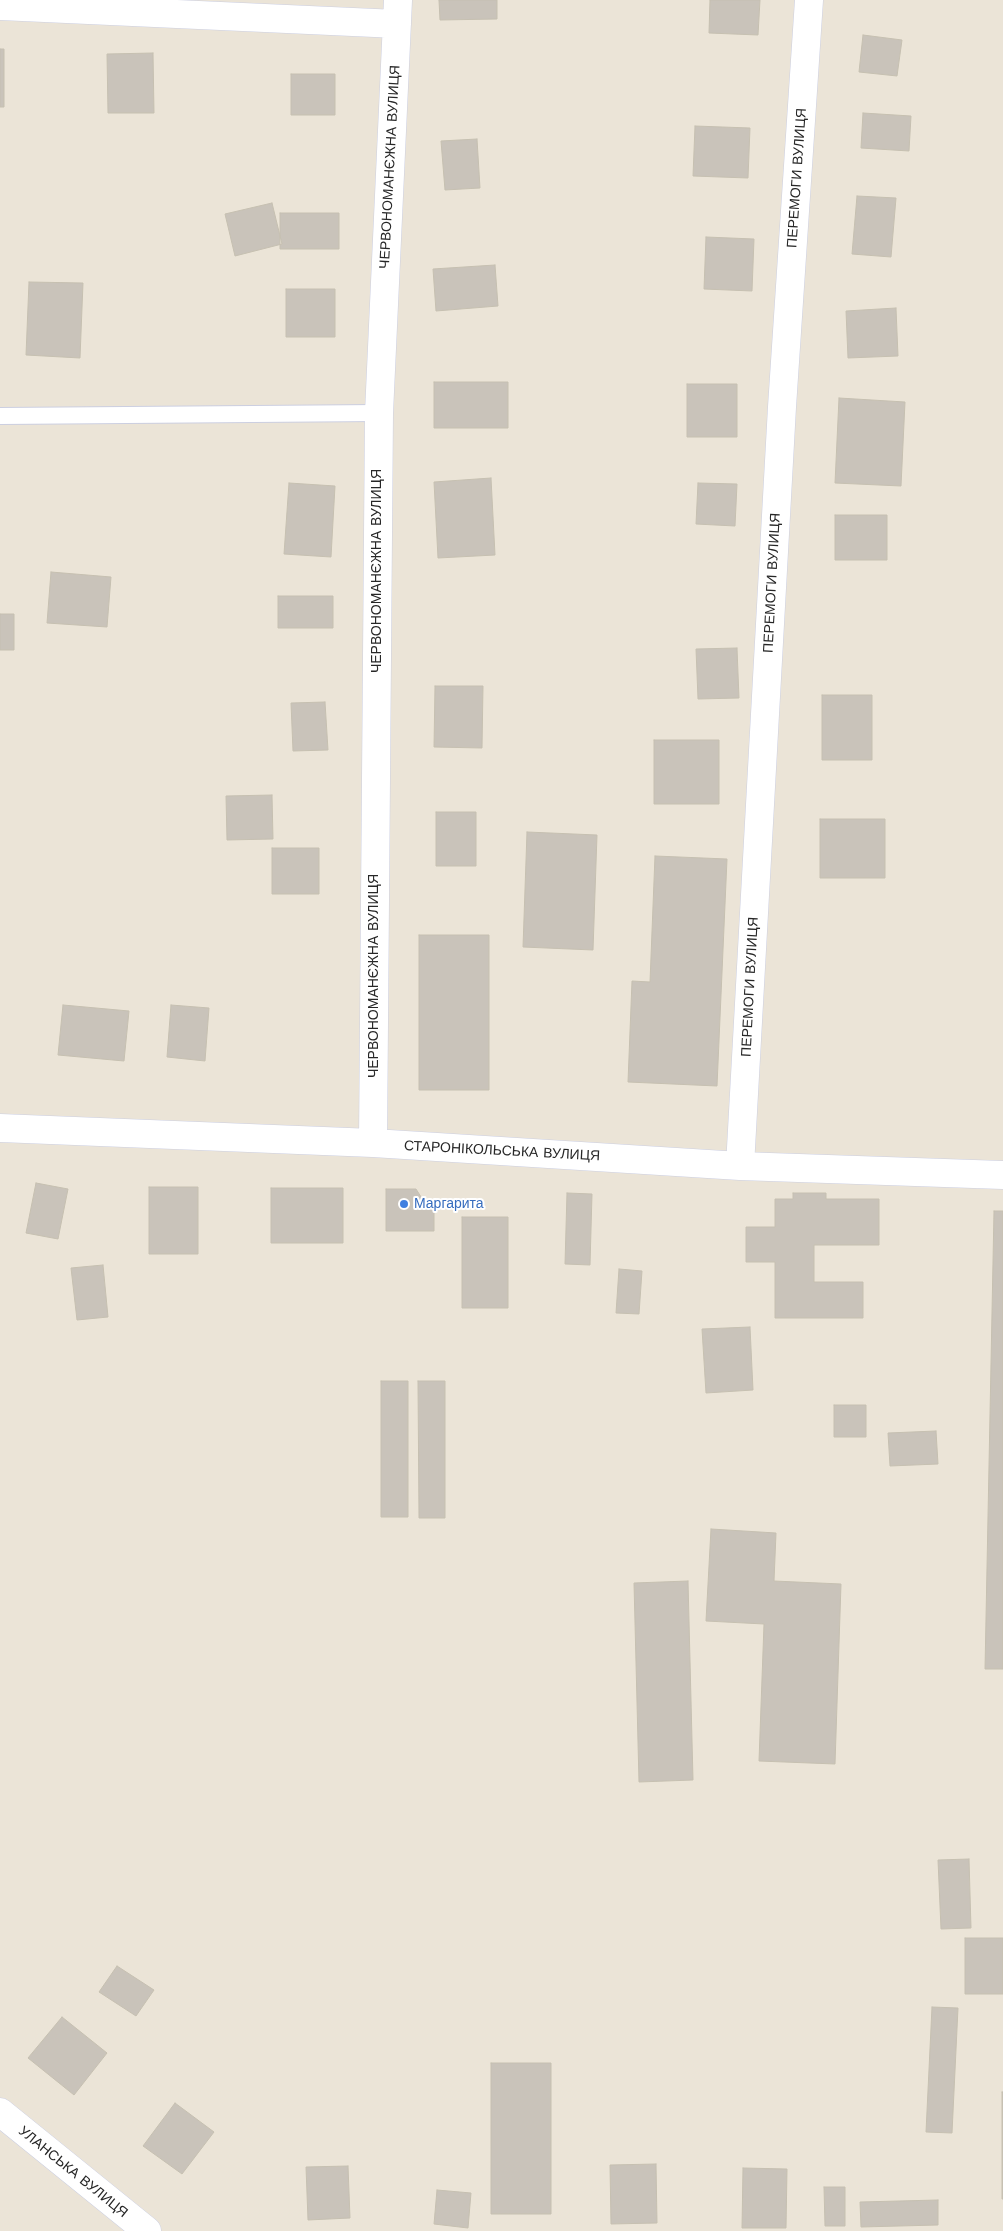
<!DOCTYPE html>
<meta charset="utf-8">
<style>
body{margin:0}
canvas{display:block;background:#ebe4d7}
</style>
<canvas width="1003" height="2231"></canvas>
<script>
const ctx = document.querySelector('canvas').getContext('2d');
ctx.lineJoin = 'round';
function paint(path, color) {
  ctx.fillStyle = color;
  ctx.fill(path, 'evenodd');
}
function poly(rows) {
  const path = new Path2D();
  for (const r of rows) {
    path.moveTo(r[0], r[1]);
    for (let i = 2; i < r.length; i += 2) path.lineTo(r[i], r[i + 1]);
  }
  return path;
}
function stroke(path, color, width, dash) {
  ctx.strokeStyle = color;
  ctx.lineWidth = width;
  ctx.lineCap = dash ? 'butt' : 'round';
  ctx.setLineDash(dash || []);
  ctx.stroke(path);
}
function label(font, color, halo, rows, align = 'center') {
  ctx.font = font + ' "Work Sans",sans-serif';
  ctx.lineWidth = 4;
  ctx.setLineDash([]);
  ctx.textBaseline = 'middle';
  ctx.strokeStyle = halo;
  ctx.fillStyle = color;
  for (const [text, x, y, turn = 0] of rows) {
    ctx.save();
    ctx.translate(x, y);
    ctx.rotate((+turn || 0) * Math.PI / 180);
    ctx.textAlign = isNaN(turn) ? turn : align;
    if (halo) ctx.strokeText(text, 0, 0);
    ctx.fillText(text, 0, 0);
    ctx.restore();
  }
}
const building = poly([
 [439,0,497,0,497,19,440,20,439,0],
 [710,0,760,0,758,35,709,33,710,0],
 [863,35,902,40,897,76,859,72,863,35],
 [0,49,4,49,4,107,0,107,0,49],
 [153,53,154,113,108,113,107,54,153,53],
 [291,74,335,74,335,115,291,115,291,74],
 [863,113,911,116,909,151,861,148,863,113],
 [695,126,750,128,748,178,693,176,695,126],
 [477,139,480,188,445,190,441,141,477,139],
 [857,196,896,198,891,257,852,254,857,196],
 [272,203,282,244,235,256,225,214,272,203],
 [280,213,339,213,339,249,280,249,280,213],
 [706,237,754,239,752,291,704,289,706,237],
 [495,265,498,306,436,311,433,269,495,265],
 [29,282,83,283,80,358,26,355,29,282],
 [286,289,335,289,335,337,286,337,286,289],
 [896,308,898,356,848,358,846,311,896,308],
 [434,382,508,382,508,428,434,428,434,382],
 [687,384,737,384,737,437,687,437,687,384],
 [839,398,905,402,901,486,835,483,839,398],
 [491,478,495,555,438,558,434,482,491,478],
 [289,483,335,486,331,557,284,554,289,483],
 [698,483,737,484,735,526,696,524,698,483],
 [835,515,887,515,887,560,835,560,835,515],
 [51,572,111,577,107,627,47,623,51,572],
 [278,596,333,596,333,628,278,628,278,596],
 [0,614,14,614,14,650,0,650,0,614],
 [737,648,739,698,698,699,696,649,737,648],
 [435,686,483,686,482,748,434,747,435,686],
 [822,695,872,695,872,760,822,760,822,695],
 [325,702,328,750,293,751,291,703,325,702],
 [654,740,719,740,719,804,654,804,654,740],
 [272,795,273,839,227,840,226,796,272,795],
 [436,812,476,812,476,866,436,866,436,812],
 [820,819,885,819,885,878,820,878,820,819],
 [527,832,597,835,593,950,523,947,527,832],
 [272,848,319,848,319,894,272,894,272,848],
 [655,856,727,859,717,1086,628,1082,632,981,650,982,655,856],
 [419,935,489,935,489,1090,419,1090,419,935],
 [63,1005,129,1011,124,1061,58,1055,63,1005],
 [171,1005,209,1008,205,1061,167,1057,171,1005],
 [36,1183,68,1189,58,1239,26,1233,36,1183],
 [149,1187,198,1187,198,1254,149,1254,149,1187],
 [271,1188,343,1188,343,1243,271,1243,271,1188],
 [386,1189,416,1189,423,1200,434,1200,434,1231,386,1231,386,1189],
 [567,1193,592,1194,590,1265,565,1264,567,1193],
 [793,1193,826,1193,826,1199,879,1199,879,1245,814,1245,814,1282,863,1282,863,1318,775,1318,775,1262,746,1262,746,1227,775,1227,775,1199,793,1199,793,1193],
 [994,1211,1003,1211,1003,1669,985,1669,994,1211],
 [462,1217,508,1217,508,1308,462,1308,462,1217],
 [103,1265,108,1317,77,1320,71,1268,103,1265],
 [619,1269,642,1271,639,1314,616,1313,619,1269],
 [750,1327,753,1390,706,1393,702,1329,750,1327],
 [381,1381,408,1381,408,1517,381,1517,381,1381],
 [418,1381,445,1381,445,1518,419,1518,418,1381],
 [834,1405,866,1405,866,1437,834,1437,834,1405],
 [936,1431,938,1464,890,1466,888,1433,936,1431],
 [711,1529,776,1533,774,1581,841,1584,835,1764,759,1761,764,1624,706,1621,711,1529],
 [688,1581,693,1780,639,1782,634,1583,688,1581],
 [969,1859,971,1928,941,1929,938,1860,969,1859],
 [965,1938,1003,1938,1003,1994,965,1994,965,1938],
 [117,1966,154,1990,136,2016,99,1992,117,1966],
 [932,2007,958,2008,952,2133,926,2132,932,2007],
 [62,2017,107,2053,74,2095,28,2058,62,2017],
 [491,2063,551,2063,551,2214,491,2214,491,2063],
 [1002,2092,1003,2092,1003,2199,1002,2199,1002,2092],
 [175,2103,214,2132,182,2174,143,2146,175,2103],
 [656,2164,657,2223,611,2224,610,2165,656,2164],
 [348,2166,350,2218,308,2220,306,2167,348,2166],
 [743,2168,787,2169,786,2228,742,2228,743,2168],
 [824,2187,845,2187,845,2226,825,2226,824,2187],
 [437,2190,471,2193,468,2228,434,2224,437,2190],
 [938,2200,938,2225,861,2227,860,2202,938,2200]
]);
paint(building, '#c9c3ba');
stroke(building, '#c6c0b1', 1);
const lane = poly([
 [0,416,379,413]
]);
const street = poly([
 [0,6,397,24],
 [0,1128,373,1143,740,1166,1003,1175],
 [373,1143,379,413,398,0],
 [740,1166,782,407,809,0],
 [0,2112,147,2231]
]);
stroke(lane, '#cccfe1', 18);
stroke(street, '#cccfe1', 29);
stroke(lane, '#fff', 16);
stroke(street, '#fff', 28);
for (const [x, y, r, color] of [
 [404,1204,5,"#3f7fe0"]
]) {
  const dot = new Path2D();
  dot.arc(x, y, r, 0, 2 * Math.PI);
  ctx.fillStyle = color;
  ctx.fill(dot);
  stroke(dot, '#fff', 2);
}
label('14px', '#272727', '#fff', [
 ["ЧЕРВОНОМАНЄЖНА ВУЛИЦЯ",390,167,-87],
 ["ПЕРЕМОГИ ВУЛИЦЯ",797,178,-86],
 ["ЧЕРВОНОМАНЄЖНА ВУЛИЦЯ",377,571,-90],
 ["ПЕРЕМОГИ ВУЛИЦЯ",772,583,-87],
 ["ЧЕРВОНОМАНЄЖНА ВУЛИЦЯ",374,976,-90],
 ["ПЕРЕМОГИ ВУЛИЦЯ",750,987,-87],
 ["СТАРОНІКОЛЬСЬКА ВУЛИЦЯ",502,1151,3],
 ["УЛАНСЬКА ВУЛИЦЯ",73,2172,39]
]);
label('14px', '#366cbe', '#fff', [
 ["Маргарита",414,1204]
], 'left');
</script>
